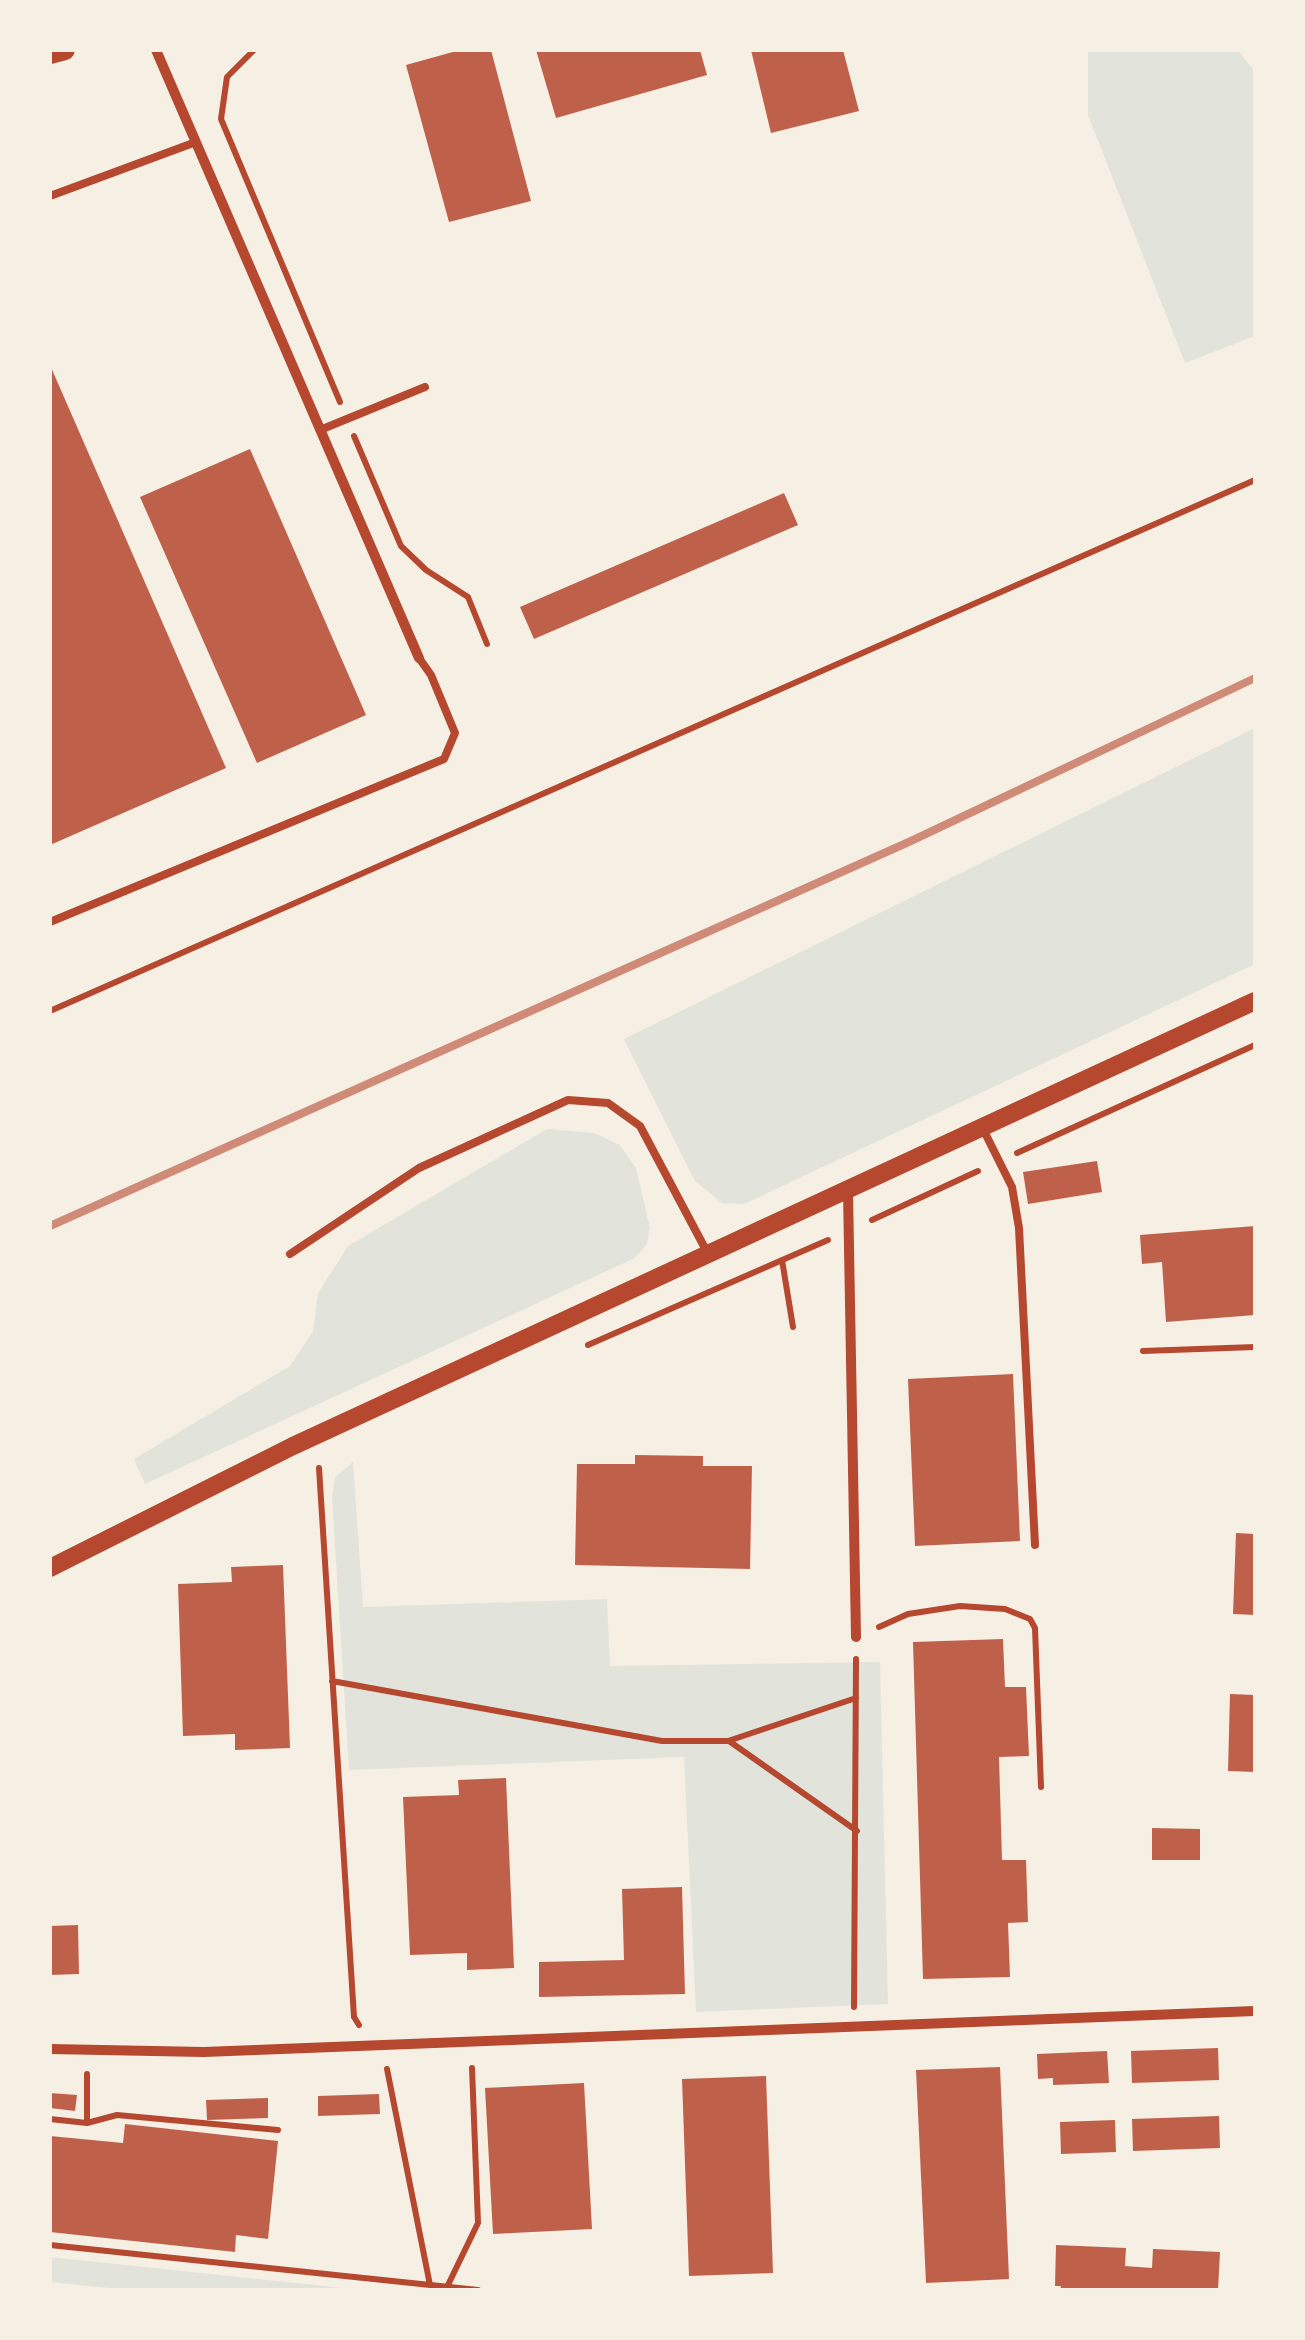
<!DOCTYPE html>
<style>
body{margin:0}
#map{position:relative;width:1305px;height:2340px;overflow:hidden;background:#f6efe4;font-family:"Source Serif 4",serif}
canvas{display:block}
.frame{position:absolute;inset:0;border:52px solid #f6efe4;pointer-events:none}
</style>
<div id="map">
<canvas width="1305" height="2340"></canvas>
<div class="frame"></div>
</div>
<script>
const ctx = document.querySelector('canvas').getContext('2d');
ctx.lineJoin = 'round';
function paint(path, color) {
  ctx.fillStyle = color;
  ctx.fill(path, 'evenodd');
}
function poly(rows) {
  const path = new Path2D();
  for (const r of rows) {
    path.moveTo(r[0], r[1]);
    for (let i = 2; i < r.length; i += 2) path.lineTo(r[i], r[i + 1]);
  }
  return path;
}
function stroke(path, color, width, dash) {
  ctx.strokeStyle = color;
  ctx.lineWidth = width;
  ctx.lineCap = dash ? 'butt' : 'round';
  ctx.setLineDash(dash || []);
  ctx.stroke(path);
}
paint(poly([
 [1088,50,1238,50,1255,72,1255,336,1185,363,1088,115],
 [1255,728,1255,964,744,1204,722,1203,695,1181,624,1039],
 [547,1129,594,1133,620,1145,636,1168,650,1228,647,1244,635,1258,145,1484,134,1459,290,1366,313,1331,318,1293,348,1246],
 [353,1462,363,1607,607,1599,610,1666,880,1662,888,2004,696,2012,684,1757,349,1770,332,1498,335,1477],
 [50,2257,362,2290,128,2290,50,2282]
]), '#e2e4dc');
paint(poly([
 [460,50,491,50,531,201,449,222,406,65],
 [536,50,700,50,707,75,556,118],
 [751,50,843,50,859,111,771,133],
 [50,365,226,768,50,845],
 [250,449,366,715,257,763,140,497],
 [784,493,798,525,534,639,520,607],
 [1097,1161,1102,1192,1028,1204,1023,1172],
 [1255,1226,1255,1315,1166,1322,1162,1262,1142,1264,1140,1235],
 [1013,1374,1020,1541,915,1546,908,1379],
 [635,1455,703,1456,703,1466,752,1466,750,1569,575,1565,577,1464,635,1464],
 [1236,1533,1255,1534,1255,1615,1233,1614],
 [283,1565,290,1748,235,1750,235,1734,183,1736,178,1584,232,1582,231,1567],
 [1003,1639,1005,1687,1026,1687,1029,1756,999,1757,1002,1860,1026,1860,1028,1922,1008,1923,1010,1977,923,1979,913,1642],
 [1230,1694,1255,1695,1255,1772,1228,1771],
 [506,1778,514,1968,467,1970,467,1953,410,1955,403,1797,459,1795,458,1780],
 [1152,1828,1200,1829,1200,1860,1152,1860],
 [682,1887,685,1994,539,1997,539,1962,624,1960,622,1889],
 [78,1925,79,1974,50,1975,50,1926],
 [1218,2048,1219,2080,1132,2083,1131,2051],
 [1107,2051,1109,2083,1053,2085,1053,2078,1038,2079,1037,2054],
 [1000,2067,1009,2279,926,2283,916,2070],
 [766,2076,773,2273,689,2276,682,2079],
 [584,2083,592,2229,493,2234,485,2088],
 [50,2093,77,2095,75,2111,50,2108],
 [379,2094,380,2114,318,2116,318,2096],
 [268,2098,268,2118,207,2120,206,2100],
 [1219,2116,1220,2148,1133,2151,1132,2119],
 [1115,2120,1116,2152,1061,2154,1060,2122],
 [125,2124,278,2141,268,2239,236,2235,235,2252,50,2232,50,2136,123,2143],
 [1056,2245,1126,2248,1125,2266,1152,2268,1153,2249,1220,2252,1218,2290,1060,2290,1061,2286,1055,2286]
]), '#bf614a');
stroke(poly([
 [254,50,227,77,221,119,340,402],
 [354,436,401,546,426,570,468,597,487,644],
 [50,1011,1255,480],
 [1017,1153,1255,1045],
 [872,1220,978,1171],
 [782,1260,793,1327],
 [588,1345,828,1240],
 [1143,1351,1255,1347],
 [319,1468,354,2017,359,2025],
 [879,1627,908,1614,960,1606,1005,1609,1030,1619,1035,1628,1041,1787],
 [332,1681,662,1741,728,1741,856,1698],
 [729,1741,857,1831],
 [854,2007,856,1659],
 [387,2069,430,2285],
 [87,2074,87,2123],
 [50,2119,87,2123,117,2115,278,2130],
 [50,2245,478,2290],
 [447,2287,478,2223,472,2068]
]), '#b5482f', 6);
stroke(poly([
 [50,196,196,142],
 [320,430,425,387],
 [50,922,444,759,455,733,431,675,419,658],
 [983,1129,1012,1187,1019,1228,1035,1545],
 [290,1254,419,1168,568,1100,608,1103,640,1126,707,1252]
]), '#b5482f', 8);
stroke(poly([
 [156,50,419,658],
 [848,1192,856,1637],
 [50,2049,204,2052,1255,2011]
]), '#b5482f', 10);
stroke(poly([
 [50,1568,293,1446,1255,1001]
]), '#b5482f', 18);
stroke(poly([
 [50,54,65,50]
]), '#b5482f', 20);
stroke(poly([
 [50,1226,911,841,1255,678]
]), '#cf8b77', 8);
</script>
